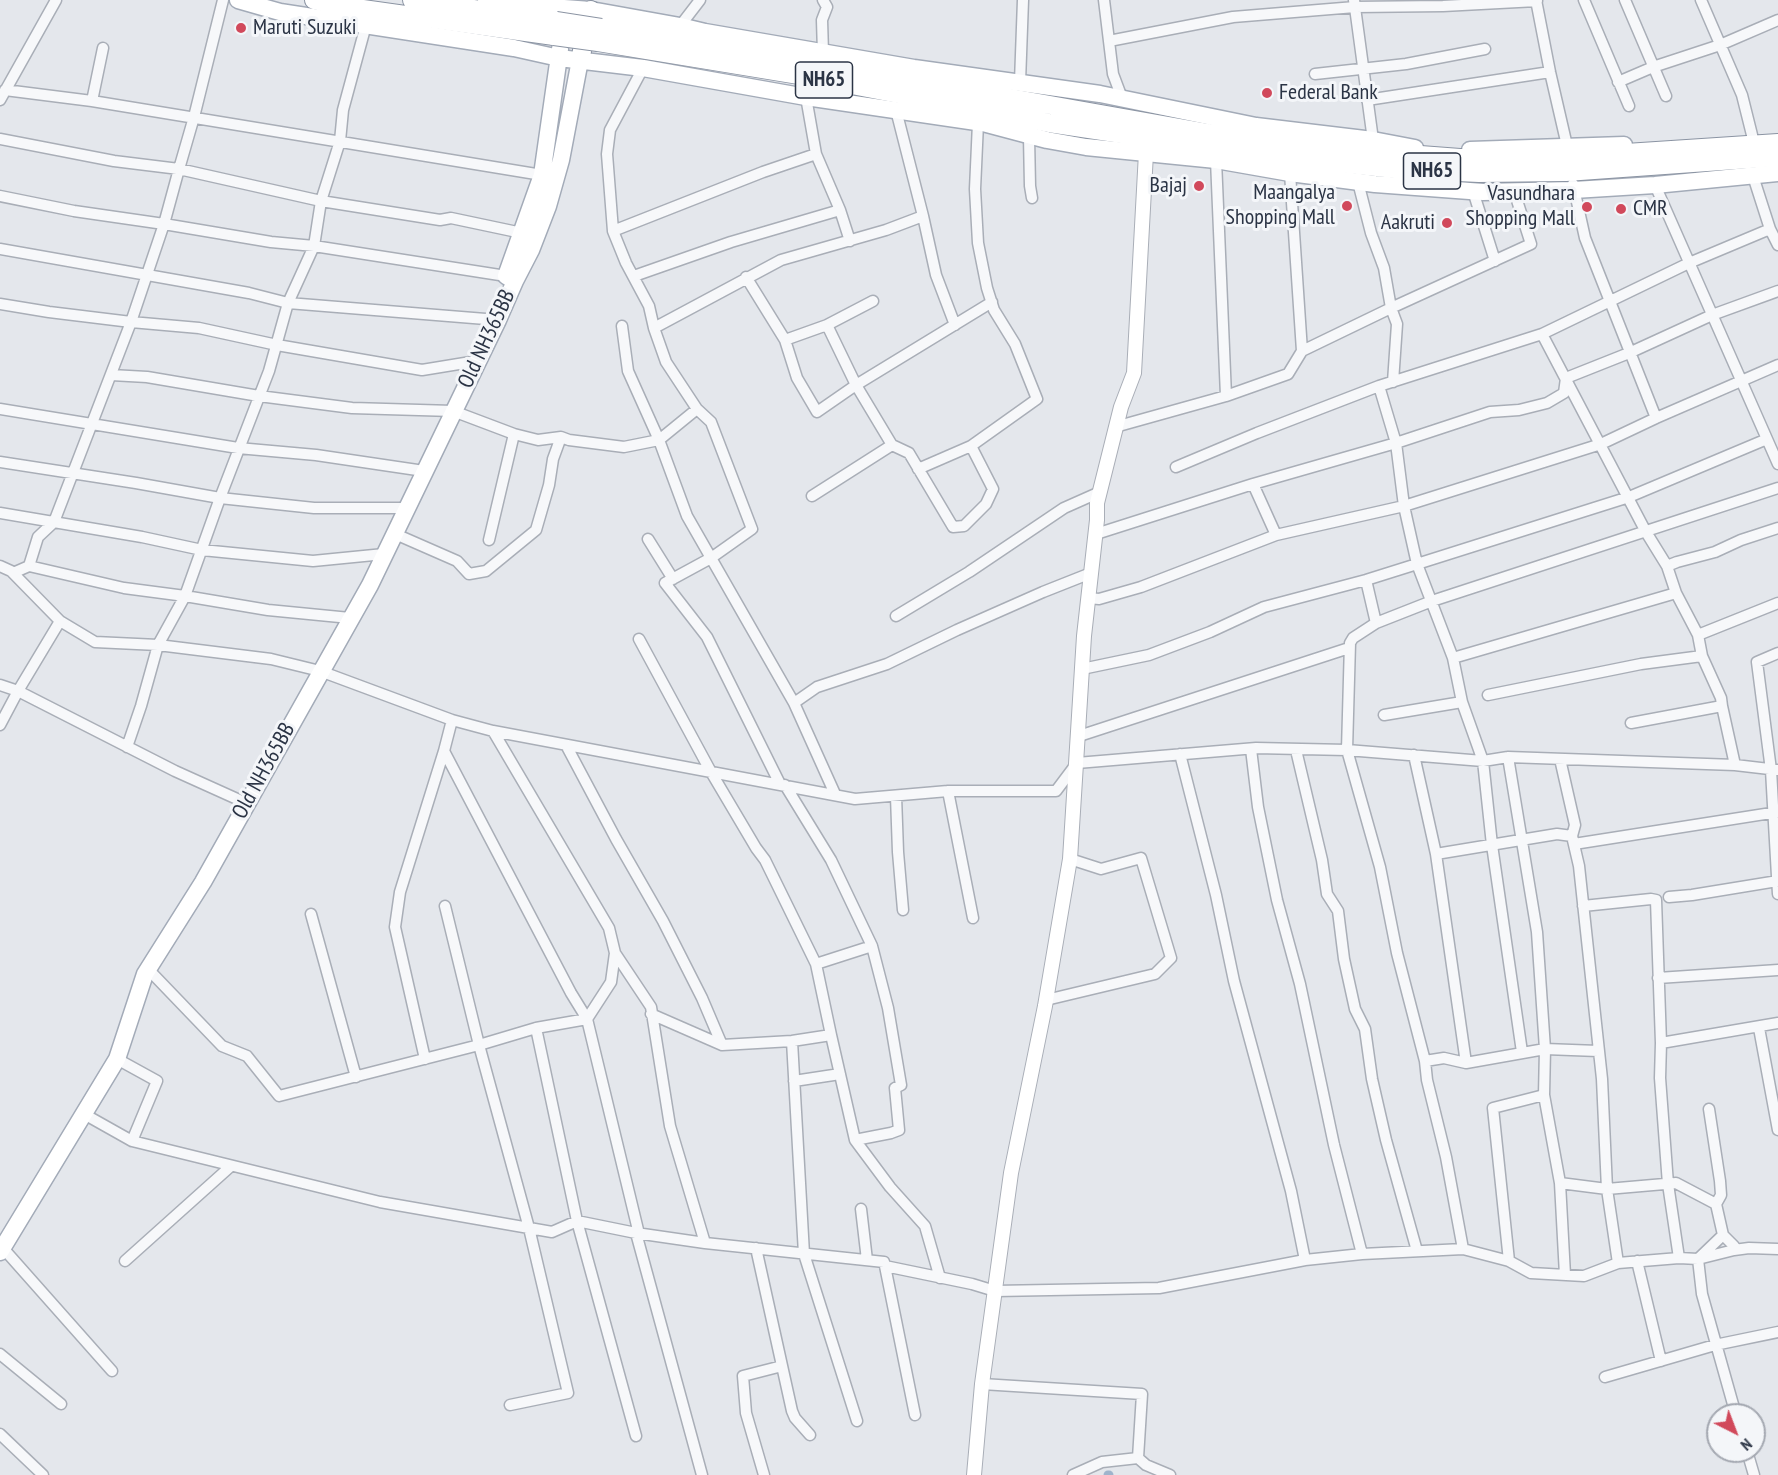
<!DOCTYPE html>
<style>
body{margin:0}
#map{position:relative;width:1778px;height:1475px;overflow:hidden;background:#e4e7ec;font-family:"PT Sans Narrow",sans-serif}
canvas{display:block}
.north{position:absolute;left:1706px;top:1403px;width:60px;height:60px;box-sizing:border-box;background:#f4f6f9;border:2px solid #a4a8b1;border-radius:50%;rotate:138deg;font-size:16px;font-weight:700;line-height:24px;text-align:center;color:#2b3445}
.north::after{content:'';display:block;margin:auto;width:21px;height:27px;background:#d1495b;clip-path:polygon(50% 0,100% 100%,50% 72%,0 100%)}
</style>
<div id="map">
<canvas width="1778" height="1475"></canvas>
<div class="north">N</div>
</div>
<script>
const ctx = document.querySelector('canvas').getContext('2d');
ctx.lineJoin = 'round';
function poly(rows) {
  const path = new Path2D();
  for (const r of rows) {
    path.moveTo(r[0], r[1]);
    for (let i = 2; i < r.length; i += 2) path.lineTo(r[i], r[i + 1]);
  }
  return path;
}
function stroke(path, color, width, dash) {
  ctx.strokeStyle = color;
  ctx.lineWidth = width;
  ctx.lineCap = dash ? 'butt' : 'round';
  ctx.setLineDash(dash || []);
  ctx.stroke(path);
}
function label(font, color, halo, rows, align = 'center') {
  ctx.font = font + ' "PT Sans Narrow",sans-serif';
  ctx.lineWidth = 6;
  ctx.setLineDash([]);
  ctx.textBaseline = 'middle';
  ctx.strokeStyle = halo;
  ctx.fillStyle = color;
  for (const [text, x, y, turn = 0] of rows) {
    ctx.save();
    ctx.translate(x, y);
    ctx.rotate((+turn || 0) * Math.PI / 180);
    ctx.textAlign = isNaN(turn) ? turn : align;
    if (halo) ctx.strokeText(text, 0, 0);
    ctx.fillText(text, 0, 0);
    ctx.restore();
  }
}
stroke(poly([
 [1108,1475,1109,1475]
]), '#9fb4cc', 9);
const street = poly([
 [1104,0,1113,74,1122,98],
 [1354,0,1373,140],
 [1536,0,1550,72,1568,150],
 [1584,0,1629,106],
 [1625,0,1666,96],
 [1701,0,1742,95,1753,139],
 [366,25,343,110,340,141,321,201,314,246,288,303,269,371,220,498,314,508,407,508],
 [680,26,700,0],
 [1109,41,1233,17,1355,7,1443,6,1537,1],
 [823,53,822,20,827,7,823,0],
 [643,68,610,130,607,154,613,231,763,172,816,154,806,97],
 [1315,74,1406,64,1485,49],
 [1020,82,1023,0],
 [1618,82,1653,67,1720,45,1778,20],
 [5,90,92,101,542,175],
 [0,100,56,0],
 [1367,100,1550,72],
 [92,101,103,48],
 [1029,137,1030,186,1032,198],
 [0,139,114,161,179,169,194,117,223,0],
 [816,154,840,210,850,241],
 [1753,176,1770,229,1778,245],
 [1573,184,1585,238,1656,418],
 [1655,185,1778,464],
 [1473,191,1495,261],
 [0,196,74,211,164,224,179,169,321,201,440,220,451,218,522,233],
 [923,216,936,275,955,325],
 [613,231,626,263,649,306,654,328,781,260,886,230,923,216,896,110],
 [0,249,249,293,288,303,498,320],
 [634,276,731,242,840,210],
 [746,277,785,340,797,378,817,412,856,385,992,302],
 [0,304,49,312,131,322,164,224,271,242,314,246,506,276],
 [827,325,856,385,892,445],
 [622,326,628,371,659,440,687,516,794,703,835,794],
 [654,328,666,362,697,409,711,422,752,529,711,558,665,583,707,637,780,784],
 [1542,334,1646,532,1667,566,1676,593,1698,635,1702,656,1721,698,1722,706,1631,723],
 [785,340,827,325,873,301],
 [1302,351,1391,308,1384,268,1371,233,1358,182],
 [111,375,147,377,259,396,352,408,453,411,514,434,538,440,561,437,569,440,624,447,659,440,697,409],
 [1393,382,1397,324,1391,308,1531,244,1514,191],
 [1226,396,1288,374,1302,351,1290,173],
 [0,409,238,448,316,455,424,471],
 [1115,427,1226,396,1216,160],
 [0,462,136,483,220,498,185,596,268,610,350,618],
 [1176,467,1257,433,1379,386,1542,334,1689,263,1770,229],
 [918,469,971,446],
 [1253,484,1396,443,1490,412,1519,410,1547,403,1564,393,1566,378,1629,353,1712,315,1778,291],
 [812,496,892,445,909,453,953,527,964,526,986,504,993,489,971,446,1037,399,1015,344,994,310,987,288,978,243,975,189,978,123],
 [0,513,142,537,202,550,313,561,384,554],
 [393,533,457,561,469,574,486,571,536,530,549,485,553,459,561,437],
 [1096,534,1253,484,1276,535,1404,506,1396,443,1379,386],
 [648,539,673,579],
 [489,540,514,434],
 [0,566,11,571,60,621,95,642,158,645,271,659,320,671,452,720,493,731,855,799,948,791,1056,791,1077,763,1256,748,1347,750,1483,761,1508,757,1735,765,1778,770],
 [29,566,124,588,185,596,158,645,141,706,127,747],
 [1667,566,1677,562,1715,552,1741,540,1778,528],
 [13,573,29,566,38,537,54,522,131,322,199,328,277,345,422,370,477,361],
 [1366,580,1376,623,1353,638,1350,643,1347,750,1380,867,1397,953,1425,1061,1427,1080,1446,1157,1463,1249],
 [1676,593,1453,658,1417,564,1629,497,1767,439],
 [1088,598,1099,599,1141,587,1276,535],
 [896,616,969,572,1064,508,1100,492],
 [60,621,18,691,175,771,246,803],
 [1376,623,1432,601,1778,488],
 [1698,635,1778,603],
 [639,639,711,772,756,848,765,860,816,964,831,1035,792,1041,722,1045],
 [1778,653,1757,662,1771,770,1778,894],
 [1453,658,1462,702,1483,761,1492,845,1522,1052],
 [1082,669,1149,655,1210,632,1264,607,1366,580,1417,564,1404,506,1601,444,1656,418,1778,365],
 [0,685,18,691,0,725],
 [1488,695,1641,664,1702,656],
 [794,703,817,687,887,664,957,630,1043,592,1091,573],
 [1722,706,1735,765],
 [1384,715,1462,702],
 [452,720,444,751,571,993,587,1019,611,982,615,953],
 [493,731,609,928,615,953,651,1007,670,1126,705,1243],
 [1079,736,1349,648],
 [566,745,616,839,663,921,702,998,722,1045,651,1014],
 [1251,749,1258,807,1277,900,1300,984,1334,1145,1362,1254],
 [1296,750,1322,860,1327,894,1338,911,1344,959,1355,1009,1365,1029,1372,1079,1386,1140,1417,1251],
 [1180,754,1216,895,1234,981,1291,1191,1305,1260,1362,1254,1463,1249,1509,1261,1531,1273,1584,1276,1618,1263,1679,1258,1698,1259,1723,1235,1716,1204,1676,1183,1607,1189,1602,1079,1579,866,1572,836,1575,825,1560,759],
 [1414,755,1436,854,1466,1063],
 [1508,757,1537,932,1545,1049,1544,1095],
 [785,785,831,860,872,946,816,964],
 [948,791,973,918],
 [896,796,898,852,903,910],
 [1574,844,1778,812],
 [1436,854,1557,834,1572,836],
 [1669,897,1692,895,1778,881],
 [1583,906,1651,899,1656,900,1661,1043],
 [311,914,356,1077],
 [148,969,222,1046,247,1056,279,1096,479,1045,445,906],
 [1658,978,1778,970],
 [1046,1000,1155,974,1171,958,1141,858,1101,869,1070,859],
 [1759,1028,1778,1130],
 [831,1035,855,1140,891,1133,899,1130,895,1088,901,1085,888,1008,872,946],
 [792,1041,804,1254,857,1421],
 [117,1059,157,1081,132,1141],
 [425,1059,395,927,400,892,444,751],
 [1425,1061,1444,1058,1466,1063,1545,1049,1598,1051],
 [794,1081,840,1074],
 [1709,1109,1720,1181,1721,1195,1716,1204],
 [84,1114,132,1141,380,1202,552,1232,577,1221,636,1233,705,1243,884,1262,885,1266,972,1284,995,1291,1159,1288,1305,1260],
 [855,1140,890,1187,925,1226,940,1278],
 [1560,1183,1565,1275],
 [861,1209,867,1260],
 [636,1233,702,1475],
 [1723,1235,1734,1246,1734,1250,1749,1248,1778,1249],
 [3,1248,112,1371],
 [756,1248,792,1411,795,1418,810,1435],
 [1734,1250,1698,1259,1702,1294,1736,1415],
 [1679,1258,1668,1184,1660,1078,1661,1043,1778,1023],
 [125,1261,231,1166],
 [1509,1261,1493,1108,1544,1095,1560,1183,1607,1189,1618,1263],
 [1637,1261,1661,1361],
 [885,1266,915,1415],
 [0,1354,61,1404],
 [1605,1377,1715,1345,1778,1332],
 [982,1384,1142,1394,1138,1458,1146,1465,1170,1475],
 [510,1405,568,1393,529,1228,479,1045,536,1028],
 [0,1434,43,1475],
 [636,1436,577,1221,536,1028,587,1019,639,1234],
 [1747,1451,1754,1475],
 [764,1475,746,1413,743,1376,782,1366],
 [1073,1475,1102,1462,1138,1458]
]);
const secondary = poly([
 [974,1475,982,1384,1011,1173,1045,1006,1070,859,1084,636,1097,520,1097,503,1121,407,1134,373,1146,153]
]);
const primary = poly([
 [238,0,280,12,514,48,559,58,643,68,806,97,983,123,1047,140,1086,147,1216,160,1290,173,1375,184,1483,192,1574,190,1655,185,1778,173],
 [486,0,510,4,591,10,680,26,705,32,914,68,1100,94,1256,126,1373,140,1415,148],
 [1470,150,1624,145],
 [515,281,506,276,542,175,560,49],
 [0,1252,117,1059,145,974,203,882,370,585,498,320,515,281,531,250,548,206,561,160,580,60]
]);
const highway = poly([
 [314,0,335,5,554,36],
 [412,0,556,21],
 [601,28,678,39,1208,133,1341,149,1460,158,1550,158,1778,143],
 [598,42,805,76,1049,123,1255,154,1395,169,1479,173,1566,172,1778,157],
 [580,60,591,10]
]);
stroke(street, '#a9aeb7', 13);
stroke(secondary, '#a9aeb7', 16);
stroke(primary, '#a3abb8', 19);
stroke(highway, '#8b94a3', 20);
stroke(street, '#f7f8fa', 10);
stroke(secondary, '#fff', 14);
stroke(primary, '#fff', 16);
stroke(highway, '#fff', 18);
const highwayBridge = poly([
 [556,21,601,28],
 [554,36,598,42]
]);
stroke(highwayBridge, '#8b94a3', 20, []);
stroke(highwayBridge, '#fff', 18);
for (const [x, y, r, color] of [
 [241,28,6,"#d1495b"],
 [1267,93,6,"#d1495b"],
 [1199,186,6,"#d1495b"],
 [1347,206,6,"#d1495b"],
 [1587,207,6,"#d1495b"],
 [1621,209,6,"#d1495b"],
 [1447,223,6,"#d1495b"]
]) {
  const dot = new Path2D();
  dot.arc(x, y, r, 0, 2 * Math.PI);
  ctx.fillStyle = color;
  ctx.fill(dot);
  stroke(dot, '#f4f6f9', 2);
}
for (const [x, y, w] of [
 [824,80,57],
 [1432,171,57]
]) {
  const box = new Path2D();
  box.roundRect(x - w / 2, y - 18, w, 36, 4.5);
  ctx.fillStyle = '#f4f6f9';
  ctx.fill(box);
  stroke(box, '#2b3445', 1.5);
}
label('bold 21px', '#2b3445', null, [
 ["NH65",824,80],
 ["NH65",1432,171]
]);
label('22px', '#2b3445', '#f4f6f9', [
 ["Maruti Suzuki",253,28,"left"],
 ["Federal Bank",1279,93,"left"],
 ["Bajaj",1187,186],
 ["Maangalya",1335,193],
 ["Shopping Mall",1335,218],
 ["Vasundhara",1575,194],
 ["Shopping Mall",1575,219],
 ["CMR",1633,209,"left"],
 ["Aakruti",1435,223]
], 'right');
label('22px', '#2b3445', '#f4f6f9', [
 ["Old NH365BB",487,339,-65],
 ["Old NH365BB",264,771,-61]
]);
</script>
